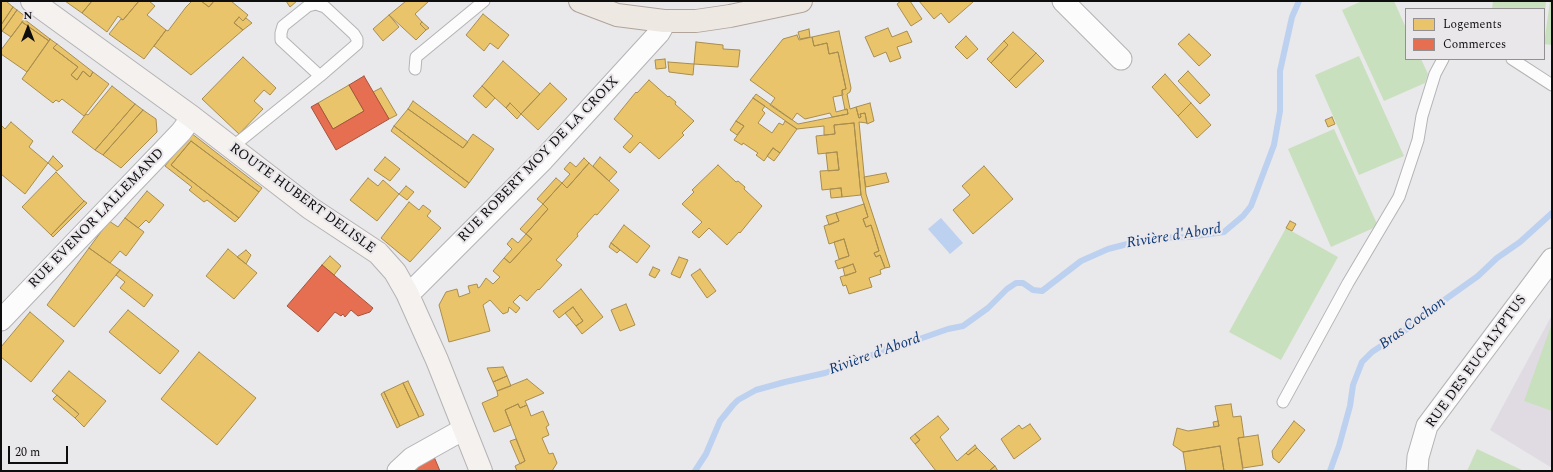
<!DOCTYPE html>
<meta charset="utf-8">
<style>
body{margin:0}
#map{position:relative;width:1553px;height:472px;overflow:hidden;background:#e9e8ea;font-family:Spectral,serif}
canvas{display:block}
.frame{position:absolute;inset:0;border:2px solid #0f0e0f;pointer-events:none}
.legend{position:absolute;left:1405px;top:8px;width:140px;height:52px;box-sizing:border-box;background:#eae7eb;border:1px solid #929093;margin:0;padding:5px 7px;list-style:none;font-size:12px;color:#0f0e0f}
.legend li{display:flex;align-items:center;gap:8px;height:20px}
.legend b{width:20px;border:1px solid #929093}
.north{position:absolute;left:8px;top:8px;width:40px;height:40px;-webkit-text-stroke:3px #eae7eb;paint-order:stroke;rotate:0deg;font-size:11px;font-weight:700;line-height:16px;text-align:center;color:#0f0e0f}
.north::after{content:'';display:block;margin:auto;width:14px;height:18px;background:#0f0e0f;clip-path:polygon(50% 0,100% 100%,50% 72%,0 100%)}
.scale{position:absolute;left:8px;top:446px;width:60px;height:18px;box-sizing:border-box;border:2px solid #0f0e0f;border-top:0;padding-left:5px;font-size:12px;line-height:14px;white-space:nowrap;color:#0f0e0f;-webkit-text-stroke:3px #eae7eb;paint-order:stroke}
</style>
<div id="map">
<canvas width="1553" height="472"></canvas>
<div class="frame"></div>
<ul class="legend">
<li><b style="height:11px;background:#e9c46a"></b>Logements</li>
<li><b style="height:11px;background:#e76f51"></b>Commerces</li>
</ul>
<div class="north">N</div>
<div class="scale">20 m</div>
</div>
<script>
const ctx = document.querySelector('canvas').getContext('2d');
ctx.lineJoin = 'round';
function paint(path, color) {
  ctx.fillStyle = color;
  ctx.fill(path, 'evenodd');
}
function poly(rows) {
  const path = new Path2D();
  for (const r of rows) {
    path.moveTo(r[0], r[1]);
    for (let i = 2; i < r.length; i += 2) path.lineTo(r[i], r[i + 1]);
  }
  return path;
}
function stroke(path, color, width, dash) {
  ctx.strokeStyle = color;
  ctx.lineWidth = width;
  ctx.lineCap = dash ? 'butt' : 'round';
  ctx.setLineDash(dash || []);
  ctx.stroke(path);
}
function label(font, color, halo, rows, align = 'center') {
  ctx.font = font + ' Spectral,serif';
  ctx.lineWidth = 4;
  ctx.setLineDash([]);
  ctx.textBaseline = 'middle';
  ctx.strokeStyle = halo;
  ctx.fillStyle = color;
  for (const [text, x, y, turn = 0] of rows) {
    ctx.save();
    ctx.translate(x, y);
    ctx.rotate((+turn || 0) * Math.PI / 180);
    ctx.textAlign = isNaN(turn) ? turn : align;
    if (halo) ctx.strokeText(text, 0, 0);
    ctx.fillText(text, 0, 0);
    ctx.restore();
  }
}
paint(poly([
 [1552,315,1552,468,1490,430]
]), '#e0dbe2');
paint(poly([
 [1362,1,1394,1,1406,28,1406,59,1421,59,1428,74,1425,83,1384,101,1342,10],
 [1493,1,1546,1,1544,20,1544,9,1492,9],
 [1550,1,1552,1,1552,45,1544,44],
 [1359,56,1404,156,1359,175,1315,75],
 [1334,129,1378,226,1331,247,1288,149],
 [1286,228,1338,257,1281,360,1229,332],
 [1552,323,1552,411,1524,401],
 [1477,449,1524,471,1467,471]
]), '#c9e0bf');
paint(poly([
 [941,218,963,243,950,254,928,229]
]), '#bcd0f0');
const homes = poly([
 [1,1,6,1,13,7,1,25,1,1],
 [65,1,92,1,82,13,65,1],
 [92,1,139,1,123,20,118,16,107,32,82,13,92,1],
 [139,1,149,1,155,6,147,15,166,30,144,59,109,34,121,19,123,20,139,1],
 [192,1,201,1,209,7,214,1,231,1,248,15,243,21,239,17,234,23,243,30,191,75,154,46,166,30,168,31,186,7,192,1],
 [201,1,214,1,209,7,201,1],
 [286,1,297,1,290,7,286,1],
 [406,1,429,1,415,14,422,22,420,24,426,30,416,40,389,15,406,1],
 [901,1,910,1,922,19,911,26,897,4,901,1],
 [919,1,972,1,973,2,949,23,941,13,934,19,919,1],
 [13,7,17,10,1,33,1,25,13,7],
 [17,10,26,17,11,37,2,31,17,10],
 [483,14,509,35,498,49,490,43,484,51,466,35,483,14],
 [389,15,399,27,383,41,373,29,389,15],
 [239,17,243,21,246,18,252,23,243,30,234,23,239,17],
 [24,19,50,39,49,41,22,22,24,19],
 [22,22,49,41,27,72,1,54,1,50,22,22],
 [422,22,429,28,426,30,420,24,422,22],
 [888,28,892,37,907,31,912,42,897,47,901,58,890,62,886,52,874,57,865,37,888,28],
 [809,29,810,37,800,39,798,32,809,29],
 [839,31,851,88,850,92,847,94,850,109,856,107,859,118,861,117,860,114,865,113,867,123,859,122,866,194,890,267,885,268,880,255,876,257,874,253,879,251,871,225,866,227,863,219,868,217,861,195,854,123,834,125,835,134,824,135,824,126,797,129,753,98,756,94,798,124,848,114,847,109,845,110,842,95,842,90,846,89,838,52,829,54,827,43,814,46,812,37,839,31],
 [1013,32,1036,53,1009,81,991,63,1008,45,1004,41,1013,32],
 [1189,34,1211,55,1199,66,1178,44,1189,34],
 [797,35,799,40,812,37,814,46,827,43,829,54,838,52,846,89,842,90,843,95,833,97,836,112,847,109,848,114,832,117,830,113,805,119,797,113,792,120,770,105,775,98,750,80,783,39,797,35],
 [966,36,978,49,967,59,955,47,966,36],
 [50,39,57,44,53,48,78,67,71,75,77,80,83,71,90,77,93,72,109,84,84,116,62,99,59,102,56,100,53,103,22,79,50,39],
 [1004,41,1008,45,991,63,987,59,1004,41],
 [696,42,723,45,723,49,740,50,738,67,694,64,696,42],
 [57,44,93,72,90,77,83,71,77,80,71,75,78,67,53,48,57,44],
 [1036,53,1044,61,1016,88,1009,81,1036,53],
 [243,57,276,88,270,95,264,90,254,101,263,109,239,134,202,99,243,57],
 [665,59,666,68,656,69,655,60,665,59],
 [503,61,540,94,521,114,510,103,506,108,482,86,503,61],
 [668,62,694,64,693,75,669,72,668,62],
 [1188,71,1210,95,1200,104,1178,81,1188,71],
 [1165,74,1191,103,1178,116,1152,87,1165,74],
 [649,80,668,97,669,96,676,102,675,104,694,121,682,133,684,135,659,159,640,142,630,153,623,147,633,136,614,119,636,92,637,93,649,80],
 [550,83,567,99,538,130,521,114,550,83],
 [349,85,364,111,333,129,318,103,349,85],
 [112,86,135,104,95,150,72,132,86,114,88,115,112,86],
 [482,86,495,98,486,108,473,96,482,86],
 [381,88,397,115,389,119,373,92,381,88],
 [753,98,765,106,762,110,765,113,758,123,772,133,779,123,783,125,785,121,797,129,780,153,773,148,764,161,756,155,758,153,743,143,742,145,734,140,744,126,736,121,753,98],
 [413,101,468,142,463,148,408,109,413,101],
 [510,103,521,114,517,119,506,108,510,103],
 [870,103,874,121,867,124,865,113,860,114,861,117,859,118,856,107,870,103],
 [1191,103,1211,125,1197,138,1178,116,1191,103],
 [135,104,143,110,103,155,95,150,135,104],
 [408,109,463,148,473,134,494,149,469,183,394,126,408,109],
 [143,110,156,119,157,132,121,168,103,155,143,110],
 [1332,117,1335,124,1328,127,1325,120,1332,117],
 [736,121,744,126,737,135,730,130,736,121],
 [11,122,33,141,29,147,48,163,25,194,1,174,1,125,5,129,11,122],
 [854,123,861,195,842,197,841,188,822,190,820,171,839,170,837,152,818,154,816,136,835,134,834,125,854,123],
 [394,126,469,183,465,188,391,131,394,126],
 [191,133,262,188,259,192,191,141,171,165,239,218,235,222,207,200,204,202,189,190,192,187,165,166,191,133],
 [191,141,259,192,239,218,171,165,191,141],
 [773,148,780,153,774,161,767,156,773,148],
 [837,152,839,170,828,171,826,153,837,152],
 [53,156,63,166,57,171,48,163,53,156],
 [385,157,400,169,390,181,374,170,385,157],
 [600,157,617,172,609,181,593,166,600,157],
 [584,158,589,163,567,188,562,183,570,174,564,169,570,162,576,167,584,158],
 [589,163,619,190,597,215,595,214,577,234,578,236,556,260,562,265,539,290,538,289,527,301,520,295,513,302,520,308,516,313,509,307,508,312,503,314,490,300,483,305,490,331,449,342,439,305,446,292,457,289,459,297,470,293,468,286,477,284,478,288,480,287,486,278,493,284,500,277,493,271,504,258,510,263,532,239,526,234,548,209,543,204,562,183,567,188,589,163],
 [718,165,736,182,738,181,745,187,744,189,762,206,740,233,739,232,727,245,709,228,699,238,692,232,702,222,682,204,694,192,692,190,718,165],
 [984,166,1013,199,973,234,953,210,970,195,962,186,984,166],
 [56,172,84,201,51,235,22,207,56,172],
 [886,173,889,182,866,187,864,177,886,173],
 [368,178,378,186,383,180,399,194,377,221,350,200,368,178],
 [556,178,562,183,543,204,537,199,556,178],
 [406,186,414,192,407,200,399,194,406,186],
 [841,188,842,197,831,198,830,189,841,188],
 [147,191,164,205,149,223,146,220,138,228,125,218,147,191],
 [84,201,87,203,53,237,51,235,84,201],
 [409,202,419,210,423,205,431,211,427,216,441,228,410,262,381,238,409,202],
 [543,204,548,209,526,234,520,229,543,204],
 [864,204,868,217,863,219,866,227,871,225,879,251,874,253,876,257,880,255,885,268,880,270,881,274,869,278,872,287,849,294,846,285,843,286,840,277,856,272,853,264,838,269,835,261,849,256,844,239,829,244,824,226,839,221,836,213,864,204],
 [836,213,839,221,829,225,826,216,836,213],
 [125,218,144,232,126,256,120,251,110,263,89,248,109,221,118,227,125,218],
 [1290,221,1296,224,1292,231,1286,228,1290,221],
 [624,225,650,246,637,263,611,243,624,225],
 [526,234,532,239,510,263,504,258,512,249,507,244,512,238,518,243,526,234],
 [844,239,849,256,839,259,834,242,844,239],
 [611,243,620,250,617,253,609,247,611,243],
 [89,248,120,270,74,327,47,305,89,248],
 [228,249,257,273,234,299,206,276,228,249],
 [246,250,251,255,246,264,237,257,246,250],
 [330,256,341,266,334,275,322,265,330,256],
 [679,257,688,260,680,278,671,274,679,257],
 [853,264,856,272,845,276,843,268,853,264],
 [653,267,660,270,655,278,649,275,653,267],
 [700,269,716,291,707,298,691,275,700,269],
 [120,270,153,295,144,307,120,288,125,282,116,275,120,270],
 [581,289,603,317,582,334,576,326,583,321,573,307,559,318,553,311,581,289],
 [626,304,635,325,620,331,611,310,626,304],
 [573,307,583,321,576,326,565,313,573,307],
 [128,310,179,351,160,374,109,332,128,310],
 [30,312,64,341,31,382,1,357,1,347,30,312],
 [199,352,256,398,217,445,161,399,199,352],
 [503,367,507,376,493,382,487,368,503,367],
 [69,371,106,401,84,427,75,418,79,414,52,391,69,371],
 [507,376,511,386,497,391,493,382,507,376],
 [527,379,544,393,525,401,527,405,520,408,518,404,505,410,511,425,494,432,482,403,498,396,497,391,527,379],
 [408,381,424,415,419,417,403,383,408,381],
 [403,383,419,417,400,426,384,392,403,383],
 [384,392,400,426,397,428,381,394,384,392],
 [57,395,79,414,75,418,53,399,57,395],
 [518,404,520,408,527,405,531,416,543,411,549,425,546,427,549,435,542,438,549,454,553,453,557,463,552,471,517,471,515,466,525,461,505,410,518,404],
 [1231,404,1233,417,1241,416,1244,437,1238,438,1243,471,1224,471,1220,446,1183,452,1173,445,1177,428,1188,431,1219,426,1215,406,1231,404],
 [938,416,949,429,940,437,957,461,966,453,968,455,977,448,995,466,989,471,936,471,915,444,920,440,915,434,938,416],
 [1218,421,1219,426,1214,427,1213,422,1218,421],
 [1294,421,1305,430,1279,463,1273,458,1272,451,1294,421],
 [1030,424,1041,439,1014,459,1001,439,1019,425,1022,429,1030,424],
 [915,434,920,440,915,444,910,438,915,434],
 [1258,435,1263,465,1243,468,1238,438,1258,435],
 [516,439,525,461,520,464,510,441,516,439],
 [975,445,977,448,968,455,966,453,975,445],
 [1220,446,1224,471,1186,471,1183,452,1220,446],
 [995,466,998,471,989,471,995,466]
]);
paint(homes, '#e9c46a');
stroke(homes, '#a88d4f', 1);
const shops = poly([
 [364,76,389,119,336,150,311,107,318,103,333,129,364,111,349,85,364,76],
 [322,265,373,308,370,312,358,316,351,310,345,317,343,314,341,316,335,312,318,332,287,306,322,265],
 [432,452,440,471,412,471,432,452]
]);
paint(shops, '#e76f51');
stroke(shops, '#a6523d', 1);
stroke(poly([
 [695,471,706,454,720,421,733,405,738,400,756,390,785,382,825,373,856,362,891,347,908,343,948,329,963,326,988,308,1007,289,1016,283,1023,283,1033,290,1042,291,1081,261,1108,249,1143,240,1157,238,1188,237,1224,232,1243,216,1251,206,1274,145,1280,111,1280,71,1292,17,1299,1],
 [1330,471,1339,446,1350,406,1353,385,1362,362,1372,352,1407,329,1415,321,1478,276,1497,258,1520,242,1552,213]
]), '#bcd0f0', 6);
const lane = poly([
 [1512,59,1552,85],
 [415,69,416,57,484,1],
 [231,148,320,76,281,40,281,33,283,26,308,6,316,4,325,7,354,34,357,39,357,44,320,76],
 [1283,402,1348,283,1399,197,1418,140,1422,116,1435,74,1443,59]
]);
const street = poly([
 [1063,1,1121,59],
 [407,293,415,288,543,160,659,33,663,26,664,21],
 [1,320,181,132,192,117],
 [398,471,412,458,464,429],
 [1417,471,1418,457,1427,426,1552,259]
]);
const secondary = poly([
 [32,1,192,117,310,208,378,253,395,272,407,293,437,360,481,471]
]);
const primary = poly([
 [580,1,617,15,664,21,696,21,730,16,801,1]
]);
stroke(lane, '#b4b3b5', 13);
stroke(street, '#b4b3b5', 23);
stroke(secondary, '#b4b3b5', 24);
stroke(primary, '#b0a49b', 24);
stroke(lane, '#fcfcfc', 11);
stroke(street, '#fcfcfc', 21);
stroke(secondary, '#f5f1ef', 22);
stroke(primary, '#eee8e3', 22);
label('14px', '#0f0e0f', '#eae7eb', [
 ["RUE ROBERT MOY DE LA CROIX",539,160,-46],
 ["ROUTE HUBERT DELISLE",302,199,36],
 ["RUE EVENOR LALLEMAND",97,219,-46],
 ["RUE DES EUCALYPTUS",1477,362,-54]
]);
label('italic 15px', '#093776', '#eae7eb', [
 ["Rivière d'Abord",1174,237,-9],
 ["Bras Cochon",1413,324,-36],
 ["Rivière d'Abord",875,355,-20]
]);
</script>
